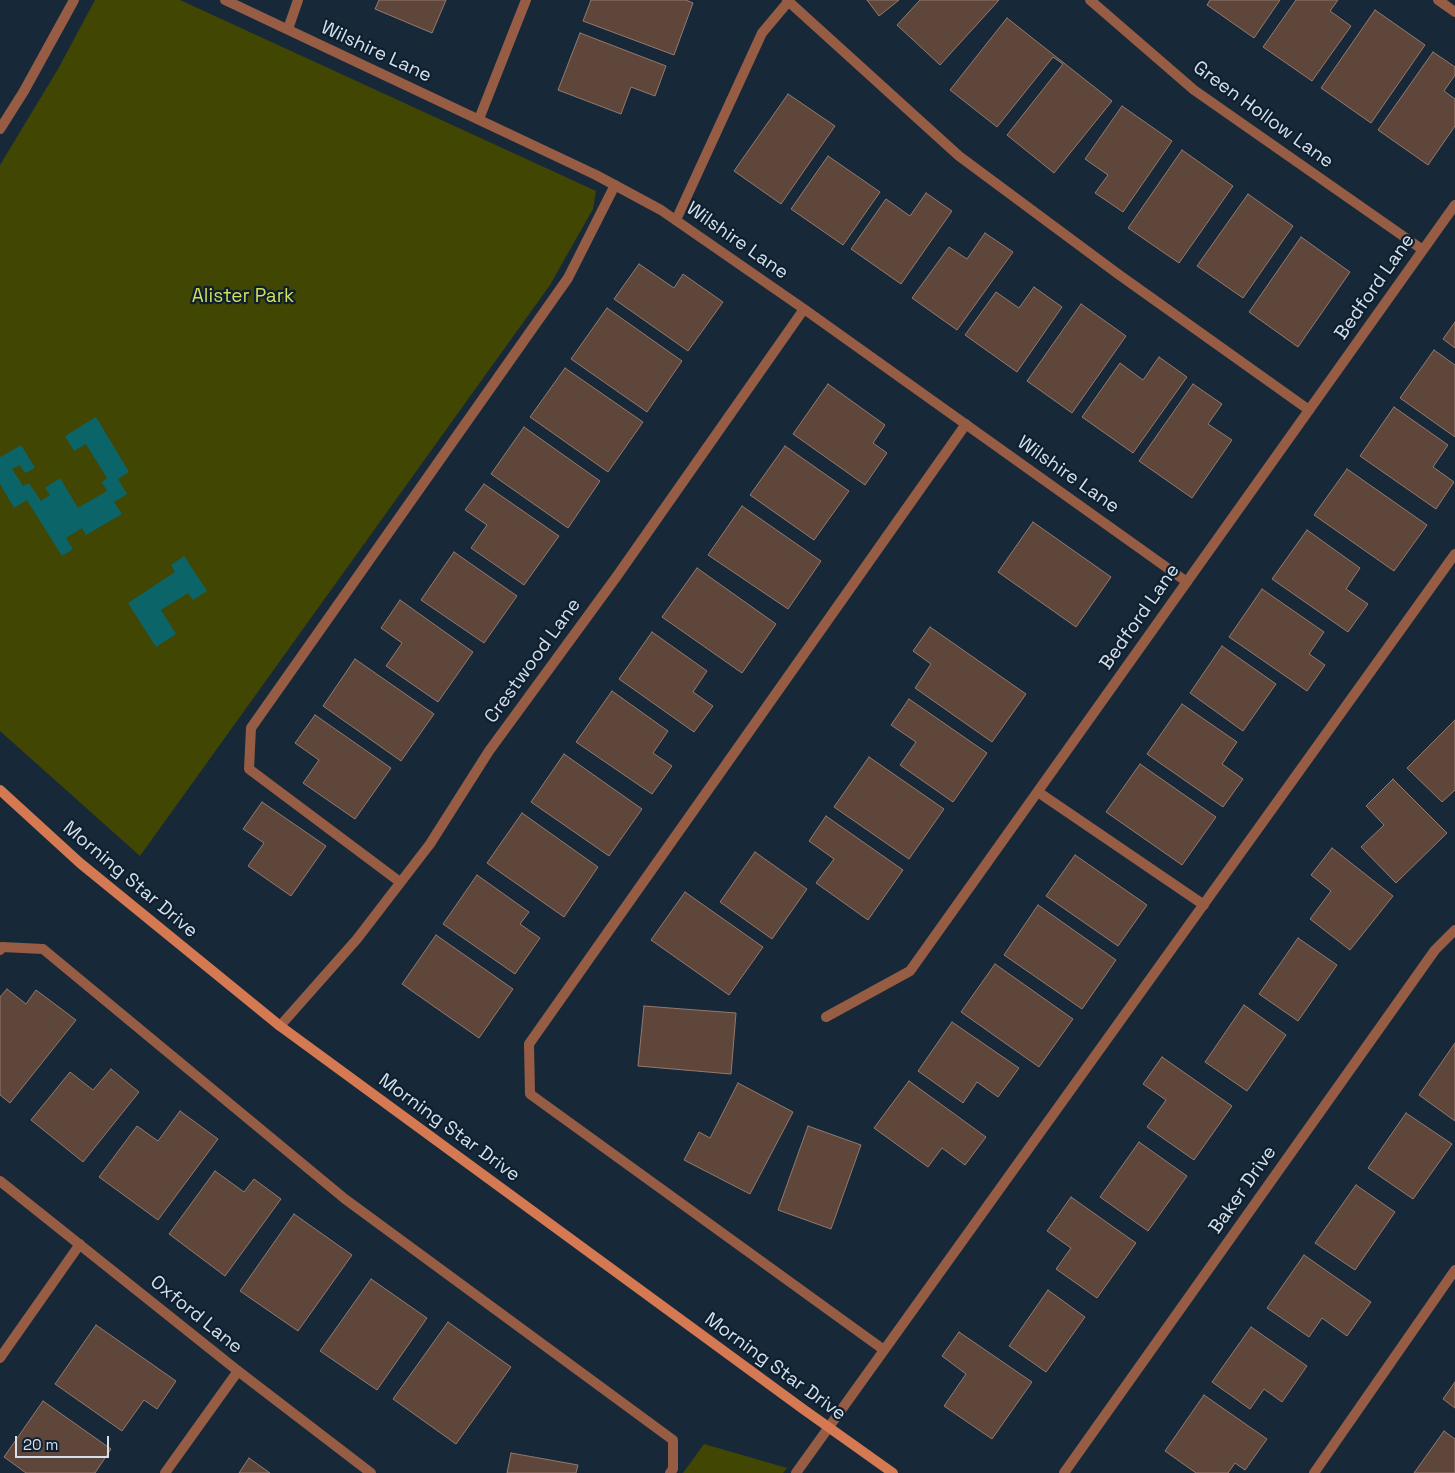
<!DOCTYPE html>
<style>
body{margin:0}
#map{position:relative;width:1455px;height:1473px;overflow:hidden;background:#172939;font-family:"Space Grotesk",sans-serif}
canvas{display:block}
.scale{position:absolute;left:15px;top:1436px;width:94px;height:22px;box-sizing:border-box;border:2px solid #d5e0eb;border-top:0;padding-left:6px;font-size:15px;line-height:18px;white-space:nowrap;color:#d5e0eb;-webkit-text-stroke:4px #0e1f2f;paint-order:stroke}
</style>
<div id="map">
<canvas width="1455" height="1473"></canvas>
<div class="scale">20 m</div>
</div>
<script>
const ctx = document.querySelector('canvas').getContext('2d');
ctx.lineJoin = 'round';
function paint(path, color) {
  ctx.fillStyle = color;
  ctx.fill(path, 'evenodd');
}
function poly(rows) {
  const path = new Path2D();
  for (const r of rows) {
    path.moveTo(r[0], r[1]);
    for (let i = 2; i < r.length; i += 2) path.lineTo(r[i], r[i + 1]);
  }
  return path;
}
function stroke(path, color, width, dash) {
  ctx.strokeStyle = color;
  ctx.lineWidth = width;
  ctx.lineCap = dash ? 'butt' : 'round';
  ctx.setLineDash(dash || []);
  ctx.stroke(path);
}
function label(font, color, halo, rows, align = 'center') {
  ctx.font = font + ' "Space Grotesk",sans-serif';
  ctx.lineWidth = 4.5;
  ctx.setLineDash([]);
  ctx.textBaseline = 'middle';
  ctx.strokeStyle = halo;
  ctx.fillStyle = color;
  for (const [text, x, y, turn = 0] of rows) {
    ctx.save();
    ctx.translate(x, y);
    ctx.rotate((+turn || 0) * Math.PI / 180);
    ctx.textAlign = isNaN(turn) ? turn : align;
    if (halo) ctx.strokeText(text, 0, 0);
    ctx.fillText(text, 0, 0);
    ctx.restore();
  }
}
paint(poly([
 [95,0,180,0,596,191,593,209,550,285,140,856,0,731,0,165,58,69],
 [704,1444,787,1468,783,1473,683,1473]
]), '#414603');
paint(poly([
 [96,417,129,472,118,479,127,494,114,502,122,514,86,535,82,528,66,538,73,549,62,556,27,500,14,508,0,484,0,456,1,457,21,445,35,468,25,473,20,465,12,469,23,486,29,483,41,501,50,495,45,488,60,478,78,508,107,491,102,482,107,478,86,444,74,451,65,436],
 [184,556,207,591,193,600,188,593,161,610,176,634,156,647,128,603,175,572,171,565]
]), '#0b6568');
const building = poly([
 [379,0,446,0,432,33,375,9,379,0],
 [591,0,686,0,693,3,674,55,583,21,591,0],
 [867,0,899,0,879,16,867,0],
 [920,0,999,0,940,65,897,25,920,0],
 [1210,0,1280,0,1254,38,1207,5,1210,0],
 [1296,0,1338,0,1330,11,1351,26,1312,81,1263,47,1296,0],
 [1375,10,1425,45,1371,123,1321,88,1375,10],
 [1007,18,1112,101,1054,173,1007,135,1063,64,1053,57,997,127,950,90,1007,18],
 [580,33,666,66,655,96,631,87,621,114,558,90,580,33],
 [1433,52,1455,67,1455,75,1444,91,1455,99,1455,126,1428,165,1378,130,1433,52],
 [788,94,835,126,781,204,734,171,788,94],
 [1122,106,1172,141,1123,212,1095,193,1108,175,1085,159,1122,106],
 [1182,150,1233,186,1179,263,1128,228,1182,150],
 [828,156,880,192,843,245,791,209,828,156],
 [926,193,952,211,901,284,851,249,886,199,910,216,926,193],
 [1248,194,1293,226,1243,298,1197,266,1248,194],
 [985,233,1013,252,957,330,912,298,949,247,967,259,985,233],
 [1301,237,1350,272,1298,347,1249,312,1301,237],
 [639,264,674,288,683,274,723,302,688,351,614,299,639,264],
 [1034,287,1062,307,1017,372,965,335,996,292,1019,308,1034,287],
 [1081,304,1126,336,1072,413,1027,381,1081,304],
 [607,308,682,361,647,412,571,359,607,308],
 [1455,322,1455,348,1443,339,1455,322],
 [1434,350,1455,365,1455,437,1400,398,1434,350],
 [1159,357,1187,377,1133,453,1082,417,1120,363,1143,380,1159,357],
 [565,368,643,422,608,472,530,417,565,368],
 [828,384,885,425,873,443,887,453,865,485,793,434,828,384],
 [1193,384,1222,404,1208,424,1232,440,1192,498,1139,461,1193,384],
 [1394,407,1448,445,1433,467,1454,482,1436,509,1360,456,1394,407],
 [524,427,600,481,568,528,491,474,524,427],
 [785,446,849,491,814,540,750,495,785,446],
 [1347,469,1427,525,1394,571,1314,515,1347,469],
 [484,484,559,536,524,585,471,548,487,525,465,510,484,484],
 [742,506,821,561,788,609,708,555,742,506],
 [1033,522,1111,577,1076,627,998,572,1033,522],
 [1307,530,1360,568,1346,589,1368,604,1348,632,1272,579,1307,530],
 [454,552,517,596,484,643,421,600,454,552],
 [697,568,776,624,742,673,662,617,697,568],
 [1262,589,1324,632,1309,654,1325,665,1307,691,1229,637,1262,589],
 [400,600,473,652,438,702,386,666,402,643,381,628,400,600],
 [930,627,1026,694,992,742,915,688,931,664,913,651,930,627],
 [652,632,707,671,693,692,713,706,694,732,619,679,652,632],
 [1222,646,1276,684,1243,731,1190,693,1222,646],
 [355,659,434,714,401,761,323,706,355,659],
 [612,691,668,731,653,753,672,766,652,794,576,742,612,691],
 [909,699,987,753,953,802,900,765,916,742,891,725,909,699],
 [1182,704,1237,742,1222,764,1243,779,1223,807,1147,754,1182,704],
 [315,715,391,768,355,819,303,783,319,760,295,743,315,715],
 [1455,720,1455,790,1442,802,1407,768,1455,720],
 [564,754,642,809,609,856,531,802,564,754],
 [869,757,944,809,909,859,834,807,869,757],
 [1140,764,1216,817,1182,865,1106,812,1140,764],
 [1393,779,1447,833,1396,883,1361,847,1384,825,1366,806,1393,779],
 [262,802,326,846,291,896,248,866,264,843,243,829,262,802],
 [522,813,598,867,564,917,487,863,522,813],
 [826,816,903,870,868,920,816,883,834,859,809,841,826,816],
 [1332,848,1393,896,1350,950,1310,919,1331,891,1311,875,1332,848],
 [755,852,807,889,772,939,720,902,755,852],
 [1075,855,1147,905,1118,946,1046,896,1075,855],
 [477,875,529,912,520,924,540,938,515,974,443,924,477,875],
 [685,892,763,947,729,995,651,940,685,892],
 [1038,905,1116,960,1082,1009,1004,955,1038,905],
 [436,935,513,989,479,1038,402,984,436,935],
 [1298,938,1337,965,1298,1021,1259,994,1298,938],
 [995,964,1073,1019,1039,1067,961,1012,995,964],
 [7,989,26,1004,36,990,76,1020,10,1103,0,1095,0,997,7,989],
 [1244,1005,1286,1035,1247,1091,1205,1062,1244,1005],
 [644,1006,736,1013,731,1074,638,1066,644,1006],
 [952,1022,1019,1068,998,1097,977,1082,963,1103,918,1071,952,1022],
 [1455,1043,1455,1121,1419,1095,1455,1043],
 [1162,1057,1232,1106,1194,1160,1147,1127,1166,1100,1143,1084,1162,1057],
 [111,1069,139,1092,83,1162,31,1120,70,1072,93,1090,111,1069],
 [909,1081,986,1137,965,1165,942,1148,928,1167,874,1128,909,1081],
 [738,1083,793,1112,750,1194,684,1160,699,1132,710,1138,738,1083],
 [180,1111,218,1139,158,1220,99,1177,137,1126,158,1141,180,1111],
 [1406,1113,1452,1144,1413,1199,1368,1168,1406,1113],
 [808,1126,861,1145,831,1229,778,1210,808,1126],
 [1139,1142,1187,1176,1148,1231,1100,1197,1139,1142],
 [215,1171,244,1192,254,1179,281,1199,225,1276,169,1234,215,1171],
 [1356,1185,1395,1212,1355,1270,1315,1243,1356,1185],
 [1071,1197,1136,1243,1097,1298,1056,1269,1071,1248,1047,1231,1071,1197],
 [294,1214,352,1255,298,1331,240,1291,294,1214],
 [1304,1255,1371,1302,1347,1336,1322,1318,1309,1337,1267,1308,1304,1255],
 [371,1279,427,1318,377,1390,320,1351,371,1279],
 [1048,1290,1085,1317,1046,1372,1009,1346,1048,1290],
 [448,1322,511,1367,456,1444,393,1399,448,1322],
 [96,1325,176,1381,157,1409,144,1400,122,1431,55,1384,96,1325],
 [1251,1327,1307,1366,1282,1402,1264,1389,1250,1409,1212,1382,1251,1327],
 [959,1332,1032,1382,992,1439,944,1406,966,1374,942,1356,959,1332],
 [1455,1382,1455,1408,1443,1399,1455,1382],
 [1204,1395,1267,1439,1245,1470,1235,1463,1228,1473,1196,1473,1165,1451,1204,1395],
 [43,1401,111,1449,95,1473,26,1473,4,1457,43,1401],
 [1444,1431,1455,1439,1455,1473,1414,1473,1444,1431],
 [511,1453,578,1465,576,1473,507,1473,511,1453],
 [249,1458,270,1473,239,1473,249,1458]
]);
paint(building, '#5e463b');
stroke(building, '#94796d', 1);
stroke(poly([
 [787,0,959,156,1118,274,1309,410],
 [1438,0,1455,12],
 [288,29,298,0],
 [676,220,762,33,788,2],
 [1038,792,1204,905],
 [400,882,249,769,251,728,568,278,615,185],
 [0,950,2,947,43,949,345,1199,673,1440,673,1469,670,1473],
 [884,1350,530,1094,529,1044,966,424],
 [165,1473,238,1371],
 [796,1473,1455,554],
 [1314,1473,1455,1270]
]), '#965c44', 10);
stroke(poly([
 [225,0,596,175,661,210,804,309,1187,582],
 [1090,0,1194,90,1423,250],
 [479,119,526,0],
 [0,129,24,91,74,0],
 [826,1017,910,971,1455,205],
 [280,1026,357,939,430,844,489,751,617,576,804,309],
 [0,1181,238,1371,371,1473],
 [0,1358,80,1244],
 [1064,1473,1435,950,1455,930]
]), '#965c44', 10);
stroke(poly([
 [0,790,80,863,280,1026,803,1409,893,1473]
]), '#d47951', 10);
label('19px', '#d5e0eb', '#0e1f2f', [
 ["Wilshire Lane",376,52,25],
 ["Green Hollow Lane",1263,115,36],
 ["Wilshire Lane",737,241,35],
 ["Bedford Lane",1375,287,-55],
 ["Wilshire Lane",1068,475,35],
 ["Bedford Lane",1140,617,-55],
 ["Crestwood Lane",533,661,-54],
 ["Morning Star Drive",130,880,40],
 ["Morning Star Drive",449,1128,36],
 ["Baker Drive",1243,1190,-55],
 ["Oxford Lane",196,1315,39],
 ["Morning Star Drive",775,1367,36]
]);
label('19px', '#d3de59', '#0e1f2f', [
 ["Alister Park",243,297]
]);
</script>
